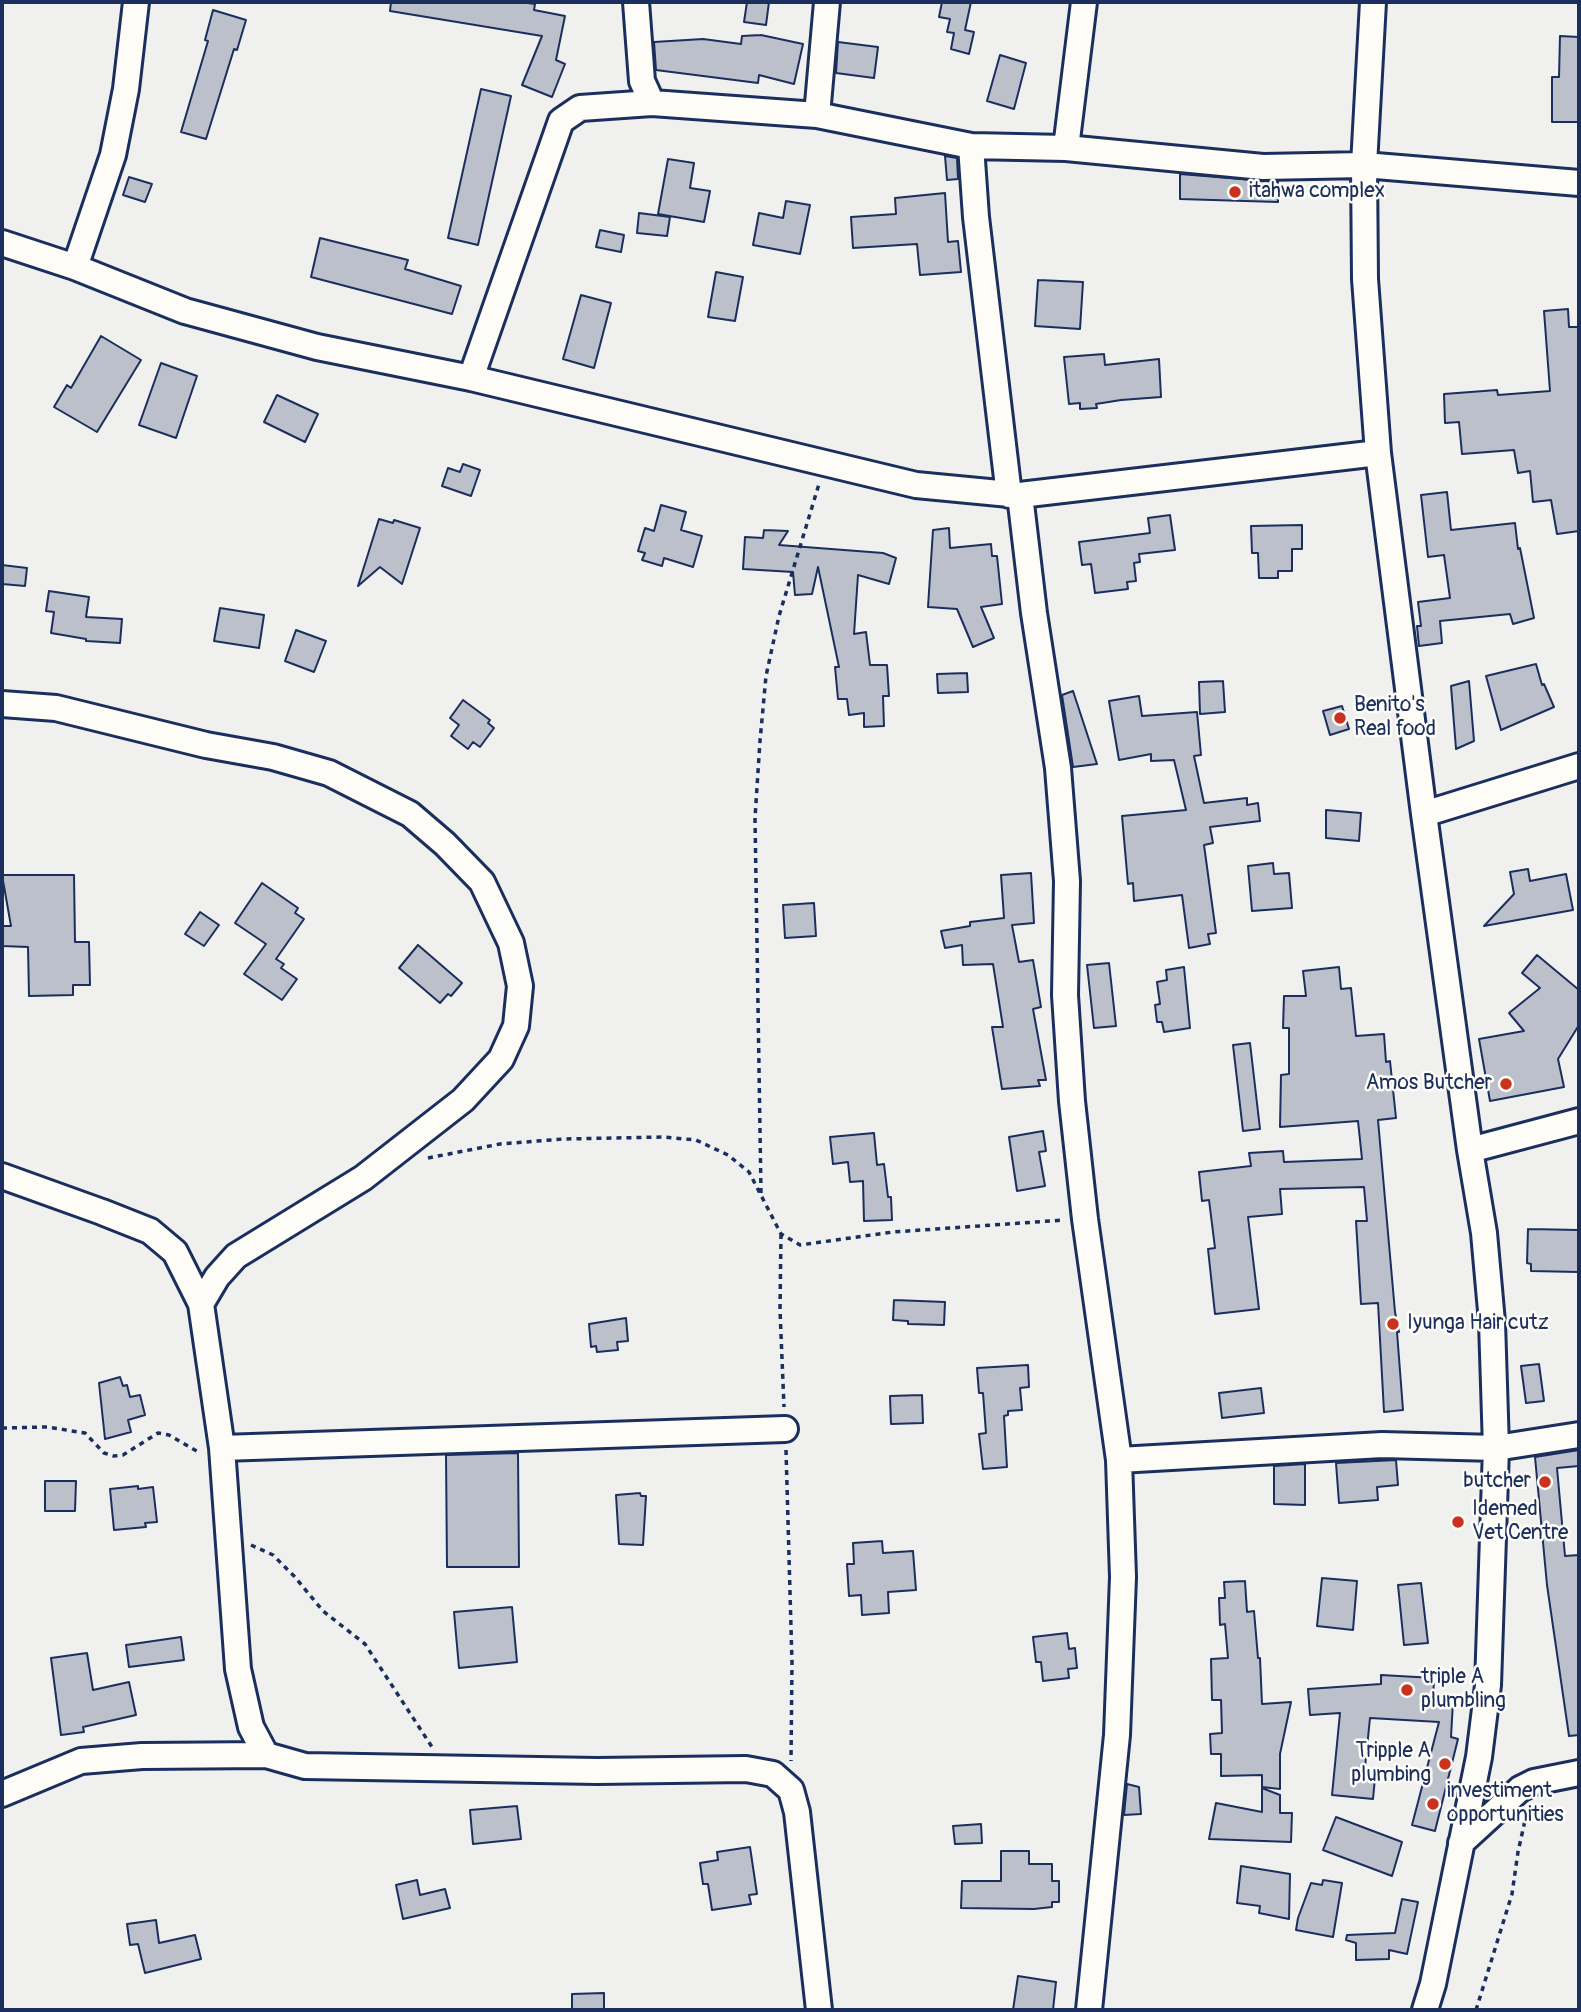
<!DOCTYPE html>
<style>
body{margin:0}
#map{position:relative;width:1581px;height:2012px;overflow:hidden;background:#f0f0ee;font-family:Pangolin,sans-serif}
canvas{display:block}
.frame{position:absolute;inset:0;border:4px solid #1b2f5e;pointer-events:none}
</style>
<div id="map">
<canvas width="1581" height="2012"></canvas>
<div class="frame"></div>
</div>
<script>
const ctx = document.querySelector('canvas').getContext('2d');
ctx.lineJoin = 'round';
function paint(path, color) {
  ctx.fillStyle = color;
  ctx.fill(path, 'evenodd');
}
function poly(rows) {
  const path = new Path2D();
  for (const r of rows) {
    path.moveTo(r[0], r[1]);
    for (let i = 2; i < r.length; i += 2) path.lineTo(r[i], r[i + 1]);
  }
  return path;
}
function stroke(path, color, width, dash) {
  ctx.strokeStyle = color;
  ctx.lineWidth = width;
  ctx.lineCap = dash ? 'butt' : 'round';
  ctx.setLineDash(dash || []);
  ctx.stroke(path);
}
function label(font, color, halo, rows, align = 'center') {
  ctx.font = font + ' Pangolin,sans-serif';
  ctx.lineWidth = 5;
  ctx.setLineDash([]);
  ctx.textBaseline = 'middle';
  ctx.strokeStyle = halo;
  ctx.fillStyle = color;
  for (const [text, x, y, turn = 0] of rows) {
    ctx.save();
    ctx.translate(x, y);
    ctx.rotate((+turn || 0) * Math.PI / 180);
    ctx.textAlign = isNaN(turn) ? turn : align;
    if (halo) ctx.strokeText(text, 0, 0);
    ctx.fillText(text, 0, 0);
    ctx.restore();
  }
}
const building = poly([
 [391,2,521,2,535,4,534,10,565,16,556,60,565,64,552,97,522,85,542,36,390,11,391,2],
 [747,2,769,2,766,25,744,22,747,2],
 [942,2,971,2,965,30,974,32,969,54,951,49,954,33,947,32,950,19,939,17,942,2],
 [213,10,246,20,237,50,234,49,206,139,181,132,208,41,205,40,213,10],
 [761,35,803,44,794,84,759,75,758,83,656,70,654,42,703,39,741,44,742,36,761,35],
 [1560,36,1579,37,1579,122,1552,122,1552,77,1559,77,1560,36],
 [838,42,878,47,874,78,836,73,838,42],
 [1000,55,1026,63,1014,109,987,101,1000,55],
 [481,89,511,96,478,245,448,238,481,89],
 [945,156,957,158,958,179,947,180,945,156],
 [668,159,694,163,690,188,710,191,704,222,658,214,668,159],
 [1180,174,1278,182,1278,202,1180,199,1180,174],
 [129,177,152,184,145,202,123,195,129,177],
 [945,193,948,242,958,241,961,272,920,275,917,244,853,248,851,217,896,214,895,198,945,193],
 [786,201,810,205,800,254,753,245,759,213,783,218,786,201],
 [639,213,670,217,667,236,637,233,639,213],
 [600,230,624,235,621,252,596,247,600,230],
 [320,238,408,260,405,269,461,286,452,314,311,277,320,238],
 [716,272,743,277,735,321,708,317,716,272],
 [1038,280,1083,282,1080,329,1035,326,1038,280],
 [581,295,611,303,594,368,563,359,581,295],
 [1568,309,1569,327,1579,327,1579,531,1557,534,1551,500,1533,502,1530,471,1518,473,1514,450,1462,454,1459,422,1445,423,1444,394,1497,390,1498,395,1550,391,1544,311,1568,309],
 [101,336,141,360,97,432,54,407,67,385,71,388,101,336],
 [1104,354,1105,365,1159,359,1161,397,1121,400,1096,404,1097,408,1080,409,1080,403,1069,404,1064,357,1104,354],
 [161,363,197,376,176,438,139,425,161,363],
 [277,395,318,414,305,442,264,422,277,395],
 [463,464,480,470,471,496,442,486,448,468,460,472,463,464],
 [1447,492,1451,530,1515,523,1518,549,1520,548,1534,618,1513,624,1510,614,1440,621,1442,643,1419,646,1417,626,1421,626,1418,602,1450,598,1444,555,1428,557,1421,495,1447,492],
 [661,505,686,512,681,530,702,536,693,567,664,558,662,566,642,560,645,553,638,551,645,528,654,531,661,505],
 [1170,515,1175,550,1139,554,1140,562,1134,563,1136,581,1127,582,1128,589,1095,593,1091,564,1082,565,1079,542,1150,533,1148,518,1170,515],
 [379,519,393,523,394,520,420,528,402,584,380,567,358,586,379,519],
 [1302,525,1302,549,1292,549,1292,571,1278,571,1278,578,1259,578,1258,553,1252,553,1251,526,1302,525],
 [949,528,950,548,991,544,992,556,997,556,1002,604,981,607,994,638,973,647,957,609,928,607,933,530,949,528],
 [764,530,788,531,779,545,883,553,896,558,889,584,858,575,854,634,866,632,870,665,887,665,889,696,883,696,884,726,864,727,864,713,849,715,847,699,838,699,835,667,839,667,818,567,812,594,795,595,793,572,743,569,745,537,763,538,764,530],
 [2,565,27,568,25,586,2,584,2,565],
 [49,591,89,597,86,617,122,619,120,643,86,641,86,639,51,633,54,612,46,611,49,591],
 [220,608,264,615,259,648,214,641,220,608],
 [296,630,326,641,314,672,285,661,296,630],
 [1536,664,1542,685,1544,684,1554,707,1501,730,1486,676,1536,664],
 [967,673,968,692,938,693,937,674,967,673],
 [1223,681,1225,712,1200,714,1199,682,1223,681],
 [1469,681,1474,741,1456,749,1451,686,1469,681],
 [1073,691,1097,764,1073,767,1062,695,1073,691],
 [1139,696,1142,716,1197,712,1201,755,1194,756,1204,803,1247,798,1247,805,1258,803,1260,821,1210,827,1213,843,1204,845,1216,933,1208,934,1210,944,1189,948,1182,895,1134,901,1133,883,1128,884,1122,816,1186,810,1174,760,1151,761,1151,754,1119,760,1109,701,1139,696],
 [463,700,490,720,488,723,494,728,480,747,473,742,468,749,451,736,459,725,450,718,463,700],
 [1342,706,1349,729,1330,735,1323,711,1342,706],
 [1326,810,1361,813,1359,841,1326,838,1326,810],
 [1273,863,1274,874,1289,873,1292,908,1252,911,1248,866,1273,863],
 [1528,869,1530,881,1566,874,1573,910,1484,926,1514,894,1510,872,1528,869],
 [1031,873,1034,923,1012,925,1019,962,1033,960,1041,1007,1033,1009,1046,1080,1038,1080,1040,1086,1002,1089,992,1027,1003,1027,993,964,963,965,962,945,945,948,941,931,970,926,970,922,1004,918,1001,875,1031,873],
 [2,875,74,875,75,942,89,942,90,985,73,985,73,995,29,996,28,947,2,946,2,926,11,926,2,875],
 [262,883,298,908,295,913,304,919,276,959,284,964,281,968,297,979,282,1000,244,974,266,944,235,923,262,883],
 [814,903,816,936,785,938,783,905,814,903],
 [200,912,219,925,204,946,185,934,200,912],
 [418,945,462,983,451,996,448,994,440,1003,399,968,418,945],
 [1537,955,1579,990,1579,1025,1558,1059,1564,1087,1490,1101,1479,1039,1524,1031,1509,1013,1540,988,1522,973,1537,955],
 [1109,963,1116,1026,1094,1028,1087,965,1109,963],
 [1184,967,1190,1028,1164,1032,1162,1022,1157,1022,1155,1005,1160,1004,1157,982,1167,980,1166,970,1184,967],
 [1339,967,1341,989,1351,988,1356,1036,1384,1034,1386,1062,1390,1061,1396,1118,1378,1120,1395,1312,1399,1332,1397,1332,1403,1410,1384,1412,1378,1303,1361,1304,1356,1221,1367,1221,1364,1187,1280,1189,1282,1214,1248,1217,1259,1309,1215,1314,1208,1249,1215,1248,1209,1200,1202,1201,1199,1172,1251,1166,1249,1153,1283,1151,1284,1162,1362,1159,1358,1121,1280,1127,1281,1075,1289,1074,1289,1028,1283,1028,1284,996,1306,996,1303,971,1339,967],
 [1250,1043,1260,1129,1243,1131,1233,1045,1250,1043],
 [1043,1131,1046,1151,1039,1152,1045,1186,1017,1191,1009,1137,1043,1131],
 [874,1133,877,1165,884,1164,888,1197,891,1197,892,1220,864,1221,863,1181,850,1182,848,1162,833,1164,830,1137,874,1133],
 [1528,1229,1579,1230,1579,1272,1531,1271,1531,1264,1527,1263,1528,1229],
 [894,1300,945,1302,944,1325,908,1324,908,1321,893,1320,894,1300],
 [626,1318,628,1341,617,1342,618,1350,597,1352,596,1346,591,1347,589,1324,626,1318],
 [1539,1364,1544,1401,1526,1403,1521,1366,1539,1364],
 [1028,1365,1029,1387,1020,1388,1022,1410,1008,1411,1008,1415,1004,1416,1007,1467,983,1469,979,1434,986,1433,983,1393,979,1393,977,1368,1028,1365],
 [120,1377,123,1386,127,1385,130,1397,140,1395,145,1415,128,1420,131,1432,105,1439,99,1383,120,1377],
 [1261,1388,1264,1413,1222,1418,1219,1393,1261,1388],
 [922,1395,923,1423,891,1424,890,1396,922,1395],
 [1579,1450,1579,1466,1557,1468,1565,1556,1579,1555,1579,1735,1569,1736,1547,1585,1535,1457,1579,1450],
 [518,1453,519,1567,447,1567,446,1455,518,1453],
 [1396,1460,1398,1485,1377,1487,1378,1500,1339,1503,1336,1463,1396,1460],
 [1305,1464,1305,1505,1274,1504,1274,1466,1305,1464],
 [45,1481,76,1481,75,1511,45,1511,45,1481],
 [138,1486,138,1489,153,1487,157,1522,145,1523,146,1527,114,1530,110,1489,138,1486],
 [640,1493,641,1496,646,1496,643,1545,619,1544,616,1495,640,1493],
 [882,1541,883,1553,913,1551,916,1590,888,1592,889,1613,862,1615,861,1595,849,1596,847,1564,854,1564,853,1543,882,1541],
 [1322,1578,1357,1581,1353,1630,1317,1626,1322,1578],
 [1245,1581,1247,1612,1254,1611,1258,1658,1260,1658,1262,1704,1291,1702,1280,1754,1280,1789,1262,1787,1262,1775,1221,1776,1221,1754,1211,1754,1210,1734,1222,1733,1221,1700,1212,1700,1211,1659,1228,1658,1225,1624,1220,1625,1219,1598,1225,1598,1224,1582,1245,1581],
 [1421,1583,1428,1643,1404,1645,1398,1585,1421,1583],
 [512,1607,517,1662,459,1668,454,1612,512,1607],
 [1067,1633,1069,1649,1075,1648,1077,1668,1068,1669,1069,1678,1043,1681,1041,1662,1036,1662,1033,1637,1067,1633],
 [181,1637,184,1660,129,1667,126,1645,181,1637],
 [87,1653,93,1690,129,1682,136,1715,83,1727,84,1732,61,1735,51,1658,87,1653],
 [1381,1675,1434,1678,1433,1701,1453,1702,1451,1737,1458,1739,1435,1831,1412,1825,1439,1722,1370,1718,1364,1777,1375,1778,1373,1799,1332,1795,1340,1713,1310,1715,1308,1689,1381,1684,1381,1675],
 [1127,1784,1139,1787,1141,1814,1124,1815,1127,1784],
 [1262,1788,1280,1795,1280,1813,1292,1813,1291,1842,1209,1839,1216,1803,1262,1812,1262,1788],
 [517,1806,521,1839,473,1844,470,1810,517,1806],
 [1336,1817,1402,1842,1392,1876,1323,1850,1336,1817],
 [981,1824,982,1843,955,1844,953,1826,981,1824],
 [750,1847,757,1894,749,1895,751,1904,712,1910,708,1884,703,1884,700,1863,718,1860,717,1852,750,1847],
 [1001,1851,1029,1851,1029,1864,1052,1864,1052,1881,1059,1881,1059,1902,1052,1902,1052,1907,1034,1909,961,1908,962,1881,1001,1881,1001,1851],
 [1241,1866,1290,1874,1289,1919,1259,1913,1260,1906,1237,1903,1241,1866],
 [417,1880,420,1895,445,1889,450,1908,403,1919,396,1885,417,1880],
 [1323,1880,1342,1883,1333,1937,1296,1930,1298,1918,1311,1883,1322,1885,1323,1880],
 [1402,1899,1418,1902,1407,1954,1389,1950,1389,1959,1356,1960,1356,1943,1346,1940,1347,1935,1395,1933,1402,1899],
 [156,1920,159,1943,195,1935,201,1959,145,1973,138,1944,130,1945,127,1924,156,1920],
 [1018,1976,1056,1982,1053,2010,1013,2010,1018,1976],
 [604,1993,604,2010,572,2010,572,1994,604,1993]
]);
paint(building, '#bbc0ca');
stroke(building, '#1b2f5e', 2);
const street = poly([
 [636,2,642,81,652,103,817,115,971,146,1066,148,1263,167,1364,165,1579,183],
 [1373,2,1364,165,1365,279,1378,453,1424,814,1470,1150,1484,1233,1492,1322,1496,1448,1488,1685,1479,1757,1433,1984,1425,2010],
 [817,115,827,2],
 [971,146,976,217,1009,495],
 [1066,148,1084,2],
 [2,243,75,267,185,311,317,347,471,378,916,485,1020,495,1378,453],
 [75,267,113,155,126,89,136,2],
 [471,378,561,121,580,108,652,103],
 [1020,495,1034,613,1058,768,1067,881,1065,995,1072,1101,1085,1219,1119,1460,1123,1577,1117,1735,1089,2010],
 [2,704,56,708,206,745,273,757,329,773,410,814,445,844,482,882,511,943,520,986,516,1026,501,1059,463,1100,363,1178,236,1256,217,1277,201,1304],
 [1424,814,1579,766],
 [1470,1150,1579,1121],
 [2,1176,102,1212,150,1231,175,1252,201,1304,222,1448,238,1669,251,1727,266,1755,305,1766,597,1771,746,1769,773,1774,791,1790,797,1812,819,2010],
 [222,1448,785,1429],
 [1119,1460,1382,1445,1496,1448,1579,1435],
 [2,1794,81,1761,142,1756,266,1755],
 [1461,1843,1520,1789,1534,1782,1579,1773]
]);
stroke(street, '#1b2f5e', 30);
stroke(poly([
 [428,1158,500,1144,563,1139,663,1137,696,1140,728,1155,749,1172,781,1234,800,1245,893,1232,1064,1220],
 [761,1193,755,818,760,741,766,676,779,616,819,484],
 [781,1234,780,1310,784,1407],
 [2,1428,47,1427,85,1433,104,1453,114,1456,123,1455,158,1433,169,1435,200,1453],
 [786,1450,792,1663,791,1761],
 [251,1545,273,1555,294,1576,323,1611,365,1644,432,1747],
 [1476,2010,1512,1894,1518,1852,1526,1816]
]), '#1b2f5e', 3.5, [5, 5]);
stroke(street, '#fdfcf7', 24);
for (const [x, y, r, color] of [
 [1235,192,7,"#c8321e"],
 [1340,718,7,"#c8321e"],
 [1506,1084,7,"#c8321e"],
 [1393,1324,7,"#c8321e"],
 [1545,1482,7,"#c8321e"],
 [1458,1522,7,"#c8321e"],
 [1407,1690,7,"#c8321e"],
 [1445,1764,7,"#c8321e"],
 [1433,1804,7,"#c8321e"]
]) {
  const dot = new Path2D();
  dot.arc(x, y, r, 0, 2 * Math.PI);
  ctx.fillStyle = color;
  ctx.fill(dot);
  stroke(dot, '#fdfcf7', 2.5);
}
label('21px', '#1b2f5e', '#fdfcf7', [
 ["itahwa complex",1249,192],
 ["Benito's",1354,706],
 ["Real food",1354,730],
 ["Amos Butcher",1492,1084,"right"],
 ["Iyunga Hair cutz",1407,1324],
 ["butcher",1531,1482,"right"],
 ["Idemed",1472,1510],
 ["Vet Centre",1472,1534],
 ["triple A",1421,1678],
 ["plumbling",1421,1702],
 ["Tripple A",1431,1752,"right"],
 ["plumbing",1431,1776,"right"],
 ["investiment",1447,1792],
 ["opportunities",1447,1816]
], 'left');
</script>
